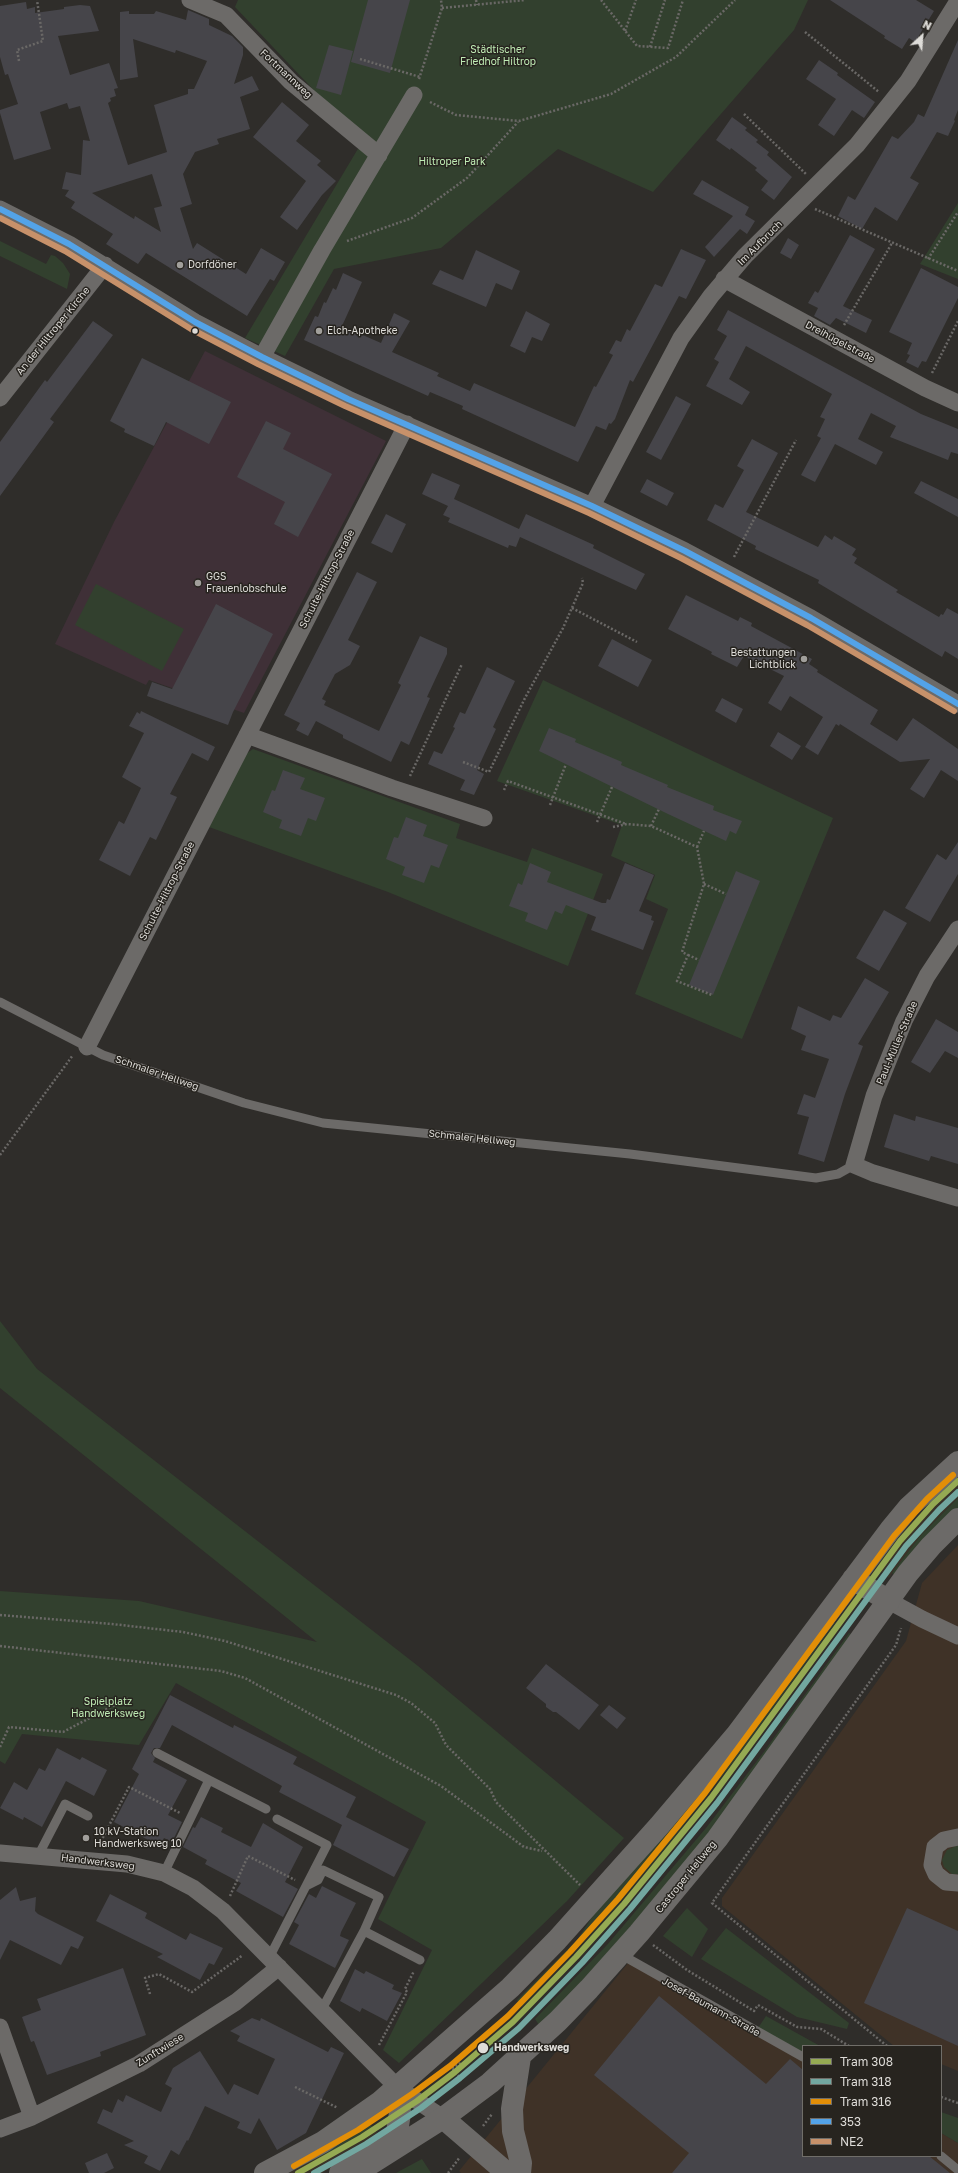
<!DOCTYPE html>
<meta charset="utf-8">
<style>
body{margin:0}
#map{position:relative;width:958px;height:2173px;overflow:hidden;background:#2f2d2a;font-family:"Golos Text",sans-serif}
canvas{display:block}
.legend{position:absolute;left:802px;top:2045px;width:140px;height:112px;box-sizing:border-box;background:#27241f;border:1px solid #706e69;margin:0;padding:5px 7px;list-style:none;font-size:12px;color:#dedcd8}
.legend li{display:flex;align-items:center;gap:8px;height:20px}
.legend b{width:20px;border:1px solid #706e69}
.north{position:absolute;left:902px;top:16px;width:40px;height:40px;-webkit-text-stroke:3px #27241f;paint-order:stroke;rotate:26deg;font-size:11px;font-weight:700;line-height:16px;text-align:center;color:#dedcd8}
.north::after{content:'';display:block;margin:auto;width:14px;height:18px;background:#dedcd8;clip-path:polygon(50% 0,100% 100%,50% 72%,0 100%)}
</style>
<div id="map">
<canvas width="958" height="2173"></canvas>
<ul class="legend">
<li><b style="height:5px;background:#95aa53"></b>Tram 308</li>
<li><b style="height:5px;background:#72a7a0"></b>Tram 318</li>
<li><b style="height:5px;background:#e28e07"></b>Tram 316</li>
<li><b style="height:5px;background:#53a3e8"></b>353</li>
<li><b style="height:5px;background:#c7916a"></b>NE2</li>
</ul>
<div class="north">N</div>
</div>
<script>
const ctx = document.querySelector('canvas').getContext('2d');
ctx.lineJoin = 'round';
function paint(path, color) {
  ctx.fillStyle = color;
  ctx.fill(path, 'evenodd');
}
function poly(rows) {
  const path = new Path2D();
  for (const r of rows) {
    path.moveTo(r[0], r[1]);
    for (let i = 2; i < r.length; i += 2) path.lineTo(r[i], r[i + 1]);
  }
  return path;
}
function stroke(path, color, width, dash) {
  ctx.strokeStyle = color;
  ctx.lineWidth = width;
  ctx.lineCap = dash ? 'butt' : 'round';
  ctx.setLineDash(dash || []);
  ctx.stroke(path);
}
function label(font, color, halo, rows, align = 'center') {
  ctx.font = font + ' "Golos Text",sans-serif';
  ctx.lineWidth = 3;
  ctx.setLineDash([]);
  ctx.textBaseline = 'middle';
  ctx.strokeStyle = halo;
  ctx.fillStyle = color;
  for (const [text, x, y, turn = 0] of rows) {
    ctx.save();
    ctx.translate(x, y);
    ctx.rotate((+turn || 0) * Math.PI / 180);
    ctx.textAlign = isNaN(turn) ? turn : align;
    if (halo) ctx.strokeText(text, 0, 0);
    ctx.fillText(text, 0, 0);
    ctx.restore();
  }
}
paint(poly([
 [958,1476,958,1498,921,1535,889,1578,876,1567,906,1528,943,1489],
 [373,2127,381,2139,341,2163,322,2173,289,2173]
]), '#393329');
paint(poly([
 [958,1545,958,2071,941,2064,941,2046,894,2046,722,1906,722,1898,906,1641,922,1583],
 [633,1957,803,2052,803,2156,941,2156,941,2133,958,2143,958,2173,461,2173,459,2171]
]), '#3f3227');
paint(poly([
 [205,351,386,441,244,713,149,680,146,685,55,644,114,522]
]), '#3f3037');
paint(poly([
 [238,0,808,0,794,30,653,192,558,149,441,248,334,269,285,356,245,338,365,137,327,104,235,7],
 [958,203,958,279,920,264],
 [0,241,46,264,51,255,55,256,63,263,70,274,67,289,0,256],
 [96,584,184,629,162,671,75,625],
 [543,680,833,818,742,1039,635,994,668,909,646,899,655,875,611,856,622,825,497,781],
 [253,749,460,824,456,838,527,862,532,848,603,874,568,966,388,892,209,827,246,754],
 [0,1321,37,1369,418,1666,624,1838,567,1901,399,2063,383,2050,432,1950,378,1919,426,1822,176,1683,139,1745,22,1734,5,1764,0,1761,0,1591,139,1601,317,1642,0,1388],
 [958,1498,958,1509,895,1575,892,1573,921,1535],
 [830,1620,835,1623,734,1761,675,1836,614,1909,522,2007,517,2000,577,1940,602,1902],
 [849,1633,854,1636,760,1767,668,1885,572,1992,539,2025,535,2019,607,1945,706,1828,763,1753],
 [956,1846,958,1846,958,1874,952,1874,944,1867,942,1860,947,1850],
 [687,1908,708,1929,692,1957,663,1936],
 [726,1928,849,2023,847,2029,797,2017,701,1959],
 [766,2016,820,2046,803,2046,803,2052,758,2028],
 [941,2112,958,2118,958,2143,941,2133],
 [370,2125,373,2127,332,2151,287,2173,324,2153],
 [422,2159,431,2173,396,2173]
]), '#32402e');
paint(poly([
 [368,0,410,0,390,73,351,62],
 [830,0,916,0,934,11,915,42,909,38,902,49,884,38,885,36],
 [26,2,27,9,35,7,35,13,64,9,64,7,80,5,90,6,99,31,58,36,70,75,109,63,118,88,114,89,116,96,110,98,111,101,108,103,128,165,167,152,154,105,188,94,188,89,194,89,207,61,176,50,175,53,133,39,138,77,120,80,120,12,129,11,129,14,154,14,156,11,186,20,188,10,209,19,209,25,232,36,243,47,243,55,234,84,252,76,259,90,240,97,250,129,217,139,219,144,195,152,183,174,192,204,180,208,193,249,197,243,246,274,261,248,285,262,274,281,270,279,247,316,146,253,138,264,106,244,113,234,71,208,75,202,65,196,69,190,62,189,66,172,81,175,83,140,90,141,80,106,69,109,67,103,40,112,51,149,14,160,0,113,0,110,18,104,8,74,5,75,0,57,0,6],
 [152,174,162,206,154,208,161,232,135,216,134,219,92,193],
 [958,40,958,110,954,120,955,121,948,136,937,132,910,178,919,183,897,221,875,207,862,229,838,216,848,196,855,200,892,136,898,139,914,122,918,114,924,117],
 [329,45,353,51,341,95,316,88],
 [819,60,838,73,837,75,875,102,864,118,852,110,834,136,818,125,836,99,806,79],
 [282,102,309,125,296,141,321,161,317,165,336,181,322,195,297,230,280,217,306,181,253,137],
 [732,117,747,128,745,130,758,140,756,142,769,152,767,155,792,177,774,200,761,190,768,181,755,170,757,168,731,148,730,150,716,140],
 [702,180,749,207,745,215,755,221,747,234,740,229,714,257,705,247,733,216,693,194],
 [850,235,875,249,843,306,872,320,866,333,836,318,830,325,814,316,818,308,808,303,815,291,818,293],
 [788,238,799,245,791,259,780,253],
 [681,249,706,260,686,299,679,296,633,382,630,380,615,419,611,424,609,423,606,430,596,426,578,462,462,409,463,406,430,392,428,396,304,340,315,316,318,317,324,302,326,303,333,288,336,290,343,273,362,282,342,326,381,343,394,313,410,321,392,352,439,373,437,376,470,391,474,383,575,427,594,386,596,387,613,355,609,353,616,340,621,342,627,329,630,331,655,284,662,287],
 [476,250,520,271,512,290,496,283,486,307,432,284,440,270,463,280],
 [921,268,958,287,958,298,926,362,922,361,918,368,906,362,910,355,907,354,912,343,889,332],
 [728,310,921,414,958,429,958,454,951,452,948,460,890,437,896,426,871,413,858,439,883,452,876,465,835,444,815,482,801,475,821,438,817,436,825,419,820,417,832,394,746,346,729,379,750,392,742,405,706,386,719,362,714,359,727,336,717,330],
 [526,311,550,324,542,341,532,337,525,353,510,346],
 [93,321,113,335,50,419,54,422,0,496,0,442,45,380,47,382],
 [142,358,231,402,209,444,166,422,154,446,124,432,125,429,110,421],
 [676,396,691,404,661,460,646,452],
 [266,421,291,433,283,449,332,474,298,537,274,524,285,502,237,477],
 [752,439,778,453,746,512,818,547,825,535,832,540,834,536,856,549,852,555,857,558,854,563,898,590,896,592,939,617,941,614,943,615,947,608,958,614,958,659,945,651,942,657,818,583,819,580,755,549,756,546,707,520,715,504,723,508,744,470,737,466],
 [432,473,460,485,454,499,487,514,519,529,526,514,594,545,593,548,645,574,636,590,520,537,516,547,509,545,508,548,448,522,450,518,443,515,448,506,422,494],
 [647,479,674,493,667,506,640,492],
 [921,481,958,499,958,517,914,493],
 [386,514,406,524,392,553,371,543],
 [357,572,377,582,348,640,360,646,350,665,335,674,322,699,326,701,324,705,379,731,401,685,398,683,420,636,447,648,447,654,427,697,430,698,409,745,401,741,391,762,343,738,343,735,316,721,308,736,296,730,300,723,284,715],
 [686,595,738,621,740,617,752,623,751,626,812,659,809,664,818,670,817,672,878,710,870,724,897,741,913,718,935,733,958,749,958,781,941,770,924,798,910,789,930,759,900,762,840,724,839,726,836,724,818,755,805,747,823,717,790,696,781,711,768,703,784,676,744,656,737,667,711,654,712,652,668,629],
 [216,604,273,634,233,712,228,725,147,696,152,682,172,689],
 [612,639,652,660,638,687,598,666],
 [487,667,515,681,493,727,496,729,477,770,484,774,474,795,460,790,465,780,428,764,434,751,442,754,455,728,453,727,460,712,465,714],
 [722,698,743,709,736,723,715,711],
 [141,711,215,747,208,761,192,753,170,794,177,797,156,840,150,837,130,876,99,860,119,821,124,824,141,788,122,777,144,733,129,726,137,712,140,714],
 [549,728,576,739,575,742,622,762,621,765,668,785,667,787,714,806,713,810,742,821,736,834,730,831,726,841,668,814,539,751],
 [778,732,801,746,792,760,770,746],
 [283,770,305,778,300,789,325,798,316,821,308,818,301,836,279,828,282,820,263,812,272,790,275,791],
 [406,817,427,825,423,836,448,845,439,868,431,865,424,883,402,875,405,867,386,859,394,837,398,838],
 [958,842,958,874,930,922,905,908,937,854,946,860],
 [530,863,551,872,547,882,602,903,606,903,607,899,610,900,625,863,654,875,639,911,652,916,651,920,654,921,643,950,591,930,596,917,566,905,562,914,555,911,547,930,525,921,528,913,509,906,518,883,522,885],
 [736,871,760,881,713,995,689,985],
 [884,910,907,923,879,971,856,958],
 [865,978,889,992,858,1044,863,1046,845,1094,824,1162,798,1154,809,1117,797,1114,804,1094,815,1098,829,1059,801,1050,806,1036,791,1029,798,1006,830,1021,833,1015,841,1018],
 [936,1019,958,1032,958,1058,945,1051,930,1073,911,1062],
 [894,1114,915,1121,916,1116,958,1128,958,1164,931,1156,929,1161,884,1147],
 [546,1664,599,1705,579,1730,556,1712,553,1712,546,1707,546,1704,526,1688],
 [170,1695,233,1728,234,1725,297,1757,293,1764,356,1797,346,1817,409,1849,394,1877,333,1845,342,1825,279,1792,282,1786,172,1725,160,1748,154,1748,151,1753,155,1758,153,1762,187,1780,168,1815,182,1822,172,1842,164,1838,160,1846,114,1822,139,1774,132,1769],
 [609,1705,626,1718,617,1729,600,1715],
 [57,1748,80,1760,82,1757,107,1770,94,1796,66,1781,42,1827,24,1817,23,1820,0,1808,14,1782,27,1790,39,1768,45,1771],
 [201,1817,223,1828,221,1832,251,1847,263,1823,303,1847,285,1882,298,1889,283,1917,236,1891,241,1883,205,1864,207,1860,183,1847,193,1827,195,1828],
 [322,1886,356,1903,341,1932,340,1936,349,1940,335,1968,289,1944,299,1925,294,1922,309,1894,316,1898],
 [16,1887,20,1901,36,1897,35,1911,38,1914,84,1937,78,1949,71,1946,61,1965,10,1940,0,1960,0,1900],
 [110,1894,147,1913,145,1918,186,1940,190,1933,223,1948,214,1965,209,1963,200,1980,157,1957,163,1954,96,1921],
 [907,1908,958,1931,958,2046,864,2003],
 [123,1968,146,2035,100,2052,101,2056,47,2075,34,2041,31,2042,22,2017,41,2010,37,1999],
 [355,1969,364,1974,366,1971,394,1985,392,1989,402,1993,387,2021,362,2008,360,2012,340,2001],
 [659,1996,766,2084,790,2059,803,2070,803,2156,929,2156,950,2173,672,2173,689,2153,594,2075],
 [252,2018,260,2021,261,2018,328,2052,331,2047,344,2053,306,2133,277,2150,259,2118,251,2134,237,2128,240,2122,205,2106,188,2141,187,2140,179,2155,171,2150,160,2171,144,2163,148,2156,124,2145,134,2141,97,2123,103,2109,112,2113,118,2099,123,2102,126,2095,161,2112,172,2088,165,2084,173,2068,200,2051,228,2095,234,2084,258,2095,275,2059,237,2041,240,2036,230,2031],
 [107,2153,114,2168,104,2173,89,2173,85,2163]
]), '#46454a');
stroke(poly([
 [476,0,477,5],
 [601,0,637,46,668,48,683,0],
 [442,8,525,0],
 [625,31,636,0],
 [805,32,879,92],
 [650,47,665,0],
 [360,59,420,77],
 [19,61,17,50,43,41,37,0],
 [419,79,442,8,441,0],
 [430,102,456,115,519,121,611,94,676,57,735,0],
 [744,114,806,174],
 [815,209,958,271],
 [347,241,412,218,467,178,518,122],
 [928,259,958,212],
 [844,325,892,243],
 [932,373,958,321],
 [734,557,796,440],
 [572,608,637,642],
 [463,762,489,772,525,698,563,628,583,583,582,578],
 [410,776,462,664],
 [504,790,508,781,626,824],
 [550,805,566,764],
 [597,822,612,787],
 [651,826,659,809],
 [613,827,627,824,651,826,697,847,704,884,682,952,688,955,677,981,712,995],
 [697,847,704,831],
 [704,884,726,894],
 [688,955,699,960],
 [0,1155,73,1055],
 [0,1615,112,1624,183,1632,225,1641,396,1695,411,1703,435,1723,446,1745,490,1789,496,1802,580,1885],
 [0,1646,221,1671,245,1678,441,1786,524,1847,542,1851],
 [0,1747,9,1727,63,1732,128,1698],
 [99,1845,129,1787,180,1813],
 [230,1896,248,1856,295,1880],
 [653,1945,687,1970,754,2011,758,2005,797,2027,821,2029,849,2046],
 [150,1994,145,1978,159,1974,192,1992,243,1955],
 [379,2045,407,1992,405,1989,414,1971],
 [887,2046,712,1903,896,1645,901,1628],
 [450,2066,462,2080],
 [452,2068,461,2063],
 [295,2087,338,2108],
 [941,2097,958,2103],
 [483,2126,492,2114],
 [448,2173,460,2157]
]), '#6a6866', 2.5, [2, 2]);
stroke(poly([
 [0,1002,103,1055,244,1103,323,1123,630,1154,816,1178,838,1174,854,1165],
 [157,1753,209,1780],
 [277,1819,327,1845,306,1886],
 [38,1856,65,1804,88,1816],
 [164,1873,209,1780,266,1809],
 [620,1954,803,2057],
 [269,1958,306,1886,318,1880,323,1870,379,1897,364,1931],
 [321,2011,364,1931,420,1960],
 [941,2156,958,2170]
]), '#6c6a68', 9);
stroke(poly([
 [190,0,226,15,291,82,379,155],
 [0,209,69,244,195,322,262,357,348,399,592,506,685,551,811,618,958,704],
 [724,279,925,388,958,403],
 [262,357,322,250,414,95],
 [0,398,105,265],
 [592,506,681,338,711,296,745,256,857,145,908,81,958,1],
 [247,735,392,788,484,818],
 [958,929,927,976,904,1021,874,1096,854,1165,873,1173,958,1198],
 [87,1047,407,424],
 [889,1601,922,1619,958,1636],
 [958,1837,944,1840,935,1847,932,1865,936,1874,946,1882,958,1883],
 [0,1853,127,1864,164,1873,193,1888,223,1911,398,2088,443,2118],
 [0,2027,32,2117],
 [0,2129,32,2117,139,2064,236,2002,279,1967]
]), '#6c6a68', 17);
stroke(poly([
 [853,1579,889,1601],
 [443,2118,507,2173],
 [265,2173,323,2142,380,2102,510,1988,557,1940,659,1826,737,1734,890,1530,909,1507,958,1462],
 [340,2173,390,2141,397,2132,400,2113,398,2088],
 [356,2173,443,2118,490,2083,558,2021,589,1989,639,1933,717,1839,908,1573,931,1546,958,1519],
 [520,2173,521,2163,513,2131,512,2109,520,2057]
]), '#6c6a68', 22);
stroke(poly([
 [0,209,69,244,195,322,262,357,348,399,592,506,685,551,811,618,958,704]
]), '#53a3e8', 6);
stroke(poly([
 [0,218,65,251,191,329,258,364,345,406,589,513,681,558,807,625,954,711]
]), '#c7916a', 6);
stroke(poly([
 [298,2173,362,2137,417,2101,455,2072,513,2022,576,1957,624,1904,711,1798,900,1541,933,1504,958,1481]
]), '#95aa53', 6);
stroke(poly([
 [314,2173,366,2144,421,2108,460,2078,519,2028,582,1963,630,1909,717,1803,906,1546,939,1510,958,1492]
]), '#72a7a0', 6);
stroke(poly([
 [294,2166,358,2130,412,2094,450,2066,508,2016,570,1952,618,1899,705,1793,894,1536,927,1499,953,1475]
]), '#e28e07', 6);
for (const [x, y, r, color] of [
 [180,265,4,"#a19f9b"],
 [195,331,3.5,"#dedcd8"],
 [319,331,4,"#a19f9b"],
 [198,583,4,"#a19f9b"],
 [804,659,4,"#a19f9b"],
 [86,1838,4,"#a19f9b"],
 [483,2048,6,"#dedcd8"]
]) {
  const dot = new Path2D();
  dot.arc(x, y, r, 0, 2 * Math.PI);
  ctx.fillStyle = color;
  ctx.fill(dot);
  stroke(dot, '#27241f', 1.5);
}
label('10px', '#bfebb4', '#27241f', [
 ["Städtischer",498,50],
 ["Friedhof Hiltrop",498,62],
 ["Hiltroper Park",452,162],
 ["Spielplatz",108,1702],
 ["Handwerksweg",108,1714]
]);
label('10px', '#dedcd8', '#27241f', [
 ["Fortmannweg",286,74,43],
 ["Im Aufbruch",760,243,-45],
 ["An der Hiltroper Kirche",53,331,-51],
 ["Dreihügelstraße",840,342,28],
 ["Schulte-Hiltrop-Straße",327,579,-63],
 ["Schulte-Hiltrop-Straße",167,891,-63],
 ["Paul-Müller-Straße",897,1043,-67],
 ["Schmaler Hellweg",157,1073,19],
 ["Schmaler Hellweg",472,1138,6],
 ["Handwerksweg",98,1862,7],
 ["Castroper Hellweg",686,1877,-51],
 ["Josef-Baumann-Straße",711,2007,29],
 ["Zunftwiese",160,2050,-32]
]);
label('10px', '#dedcd8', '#27241f', [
 ["Dorfdöner",188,265],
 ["Elch-Apotheke",327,331],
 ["GGS",206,577],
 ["Frauenlobschule",206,589],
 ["Bestattungen",796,653,"right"],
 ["Lichtblick",796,665,"right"],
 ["10 kV-Station",94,1832],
 ["Handwerksweg 10",94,1844]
], 'left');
label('bold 10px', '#dedcd8', '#27241f', [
 ["Handwerksweg",494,2048]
], 'left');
</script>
